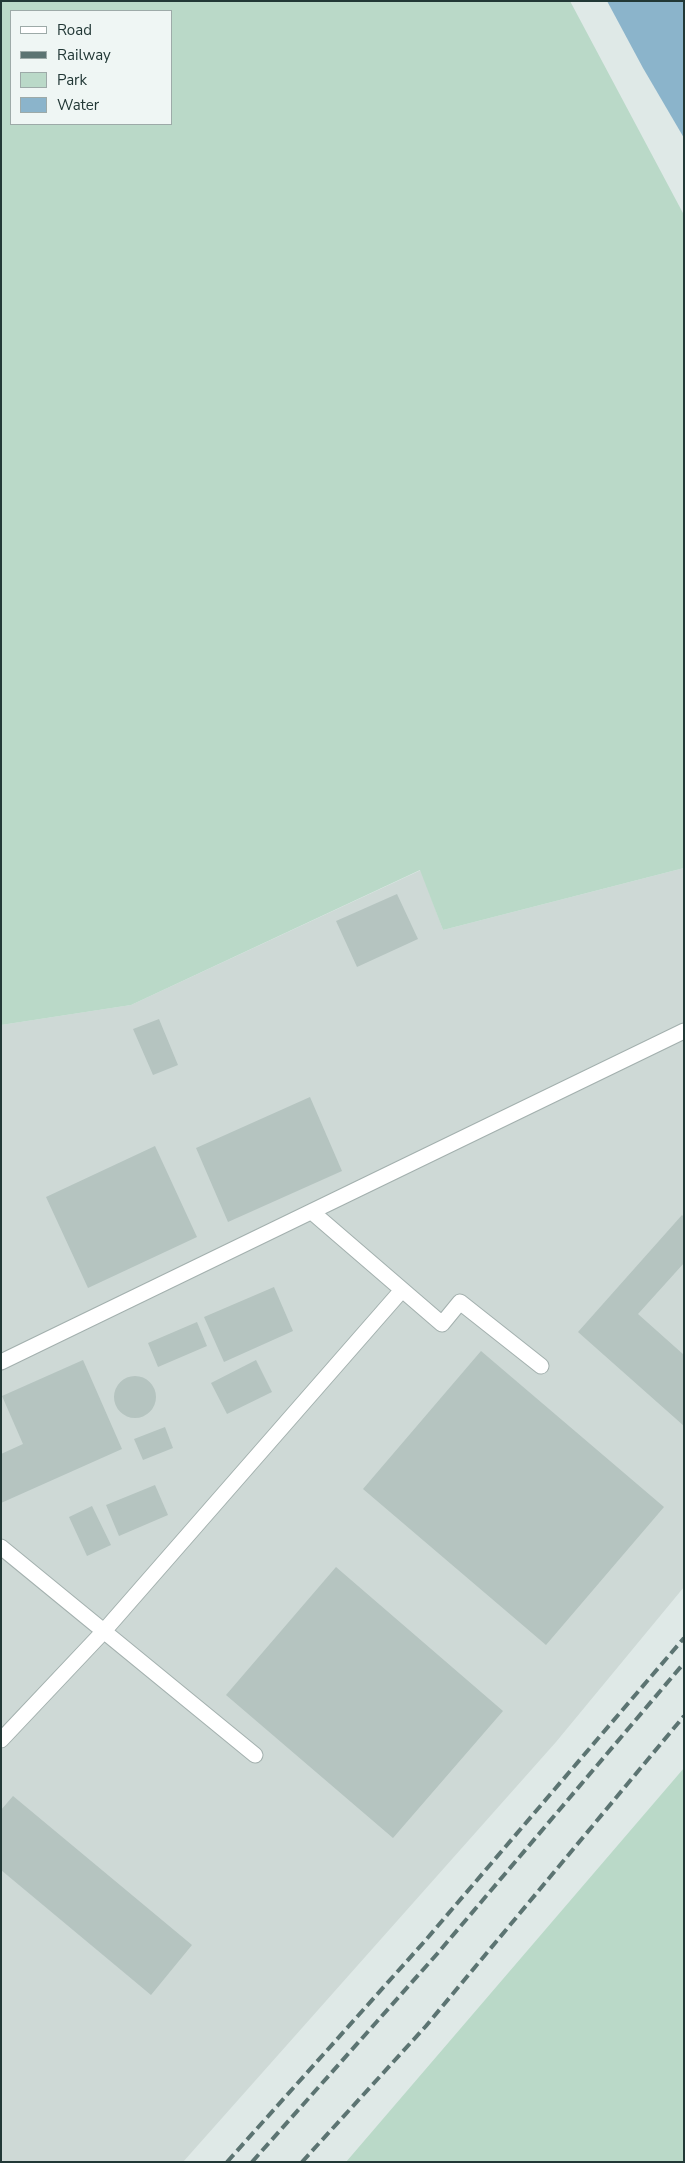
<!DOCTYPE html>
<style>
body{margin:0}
#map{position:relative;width:685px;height:2163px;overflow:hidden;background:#dfe9e7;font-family:"Nunito Sans",sans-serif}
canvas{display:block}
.frame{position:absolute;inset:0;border:2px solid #223836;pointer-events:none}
.legend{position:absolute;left:10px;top:10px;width:162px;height:115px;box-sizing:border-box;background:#eff6f4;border:1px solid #9daaa8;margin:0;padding:6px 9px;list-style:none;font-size:15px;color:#223836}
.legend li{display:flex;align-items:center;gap:10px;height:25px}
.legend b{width:25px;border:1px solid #9daaa8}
</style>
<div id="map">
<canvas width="685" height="2163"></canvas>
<div class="frame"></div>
<ul class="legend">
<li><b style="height:6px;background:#fff"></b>Road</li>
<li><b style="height:6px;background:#5c7472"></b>Railway</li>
<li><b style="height:14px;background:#bad9c8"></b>Park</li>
<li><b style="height:14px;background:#8bb4cb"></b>Water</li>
</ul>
</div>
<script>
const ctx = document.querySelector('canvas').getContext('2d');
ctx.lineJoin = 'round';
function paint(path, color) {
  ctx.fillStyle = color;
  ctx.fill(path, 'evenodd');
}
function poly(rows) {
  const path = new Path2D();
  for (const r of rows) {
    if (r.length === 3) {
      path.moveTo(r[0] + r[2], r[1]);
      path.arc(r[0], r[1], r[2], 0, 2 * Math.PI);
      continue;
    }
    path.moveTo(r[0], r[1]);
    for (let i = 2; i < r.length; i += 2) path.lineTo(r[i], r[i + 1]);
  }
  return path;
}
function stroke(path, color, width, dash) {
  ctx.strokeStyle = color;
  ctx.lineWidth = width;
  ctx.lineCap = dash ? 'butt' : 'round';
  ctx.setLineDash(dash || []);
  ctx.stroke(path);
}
paint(poly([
 [684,868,684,1587,556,1742,183,2162,4,2162,1,2159,1,1025,131,1005,421,870,443,930]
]), '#ced9d6');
paint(poly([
 [1,1,570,1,684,215,684,868,443,930,420,870,131,1005,1,1025],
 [11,11,171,11,171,124,11,124],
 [684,1768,684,2162,346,2162]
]), '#bad9c8');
paint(poly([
 [607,1,684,1,684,138,643,68]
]), '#8bb4cb');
paint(poly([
 [397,894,418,939,357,967,336,921],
 [159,1019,178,1065,153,1075,133,1029],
 [310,1097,342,1171,228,1222,196,1148],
 [155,1146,197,1237,88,1288,46,1197],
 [682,1215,684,1217,684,1263,638,1314,684,1355,684,1426,578,1332],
 [274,1287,293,1331,224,1362,204,1317],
 [197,1322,207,1346,158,1367,148,1343],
 [481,1351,664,1507,546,1645,363,1489],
 [83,1360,122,1449,1,1503,1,1454,23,1444,2,1396],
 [256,1360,272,1392,227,1414,211,1383],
 [135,1397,21],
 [165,1427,173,1448,143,1460,134,1439],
 [155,1485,168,1515,119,1536,106,1505],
 [92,1506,111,1545,87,1556,69,1517],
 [336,1567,503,1711,393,1838,226,1695],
 [13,1796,192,1945,151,1995,1,1870,1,1810]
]), '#b5c4c0');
const minor = poly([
 [312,1212,442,1324,460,1302,541,1366],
 [1,1362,684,1031],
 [1,1547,255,1755],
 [1,1740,104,1631,402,1290]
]);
stroke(minor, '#a3b0ae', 17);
stroke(minor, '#fff', 15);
stroke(poly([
 [227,2162,424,1942,684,1638],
 [252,2162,437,1954,684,1663],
 [302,2162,426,2026,684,1716]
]), '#5c7472', 4, [10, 5]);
</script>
